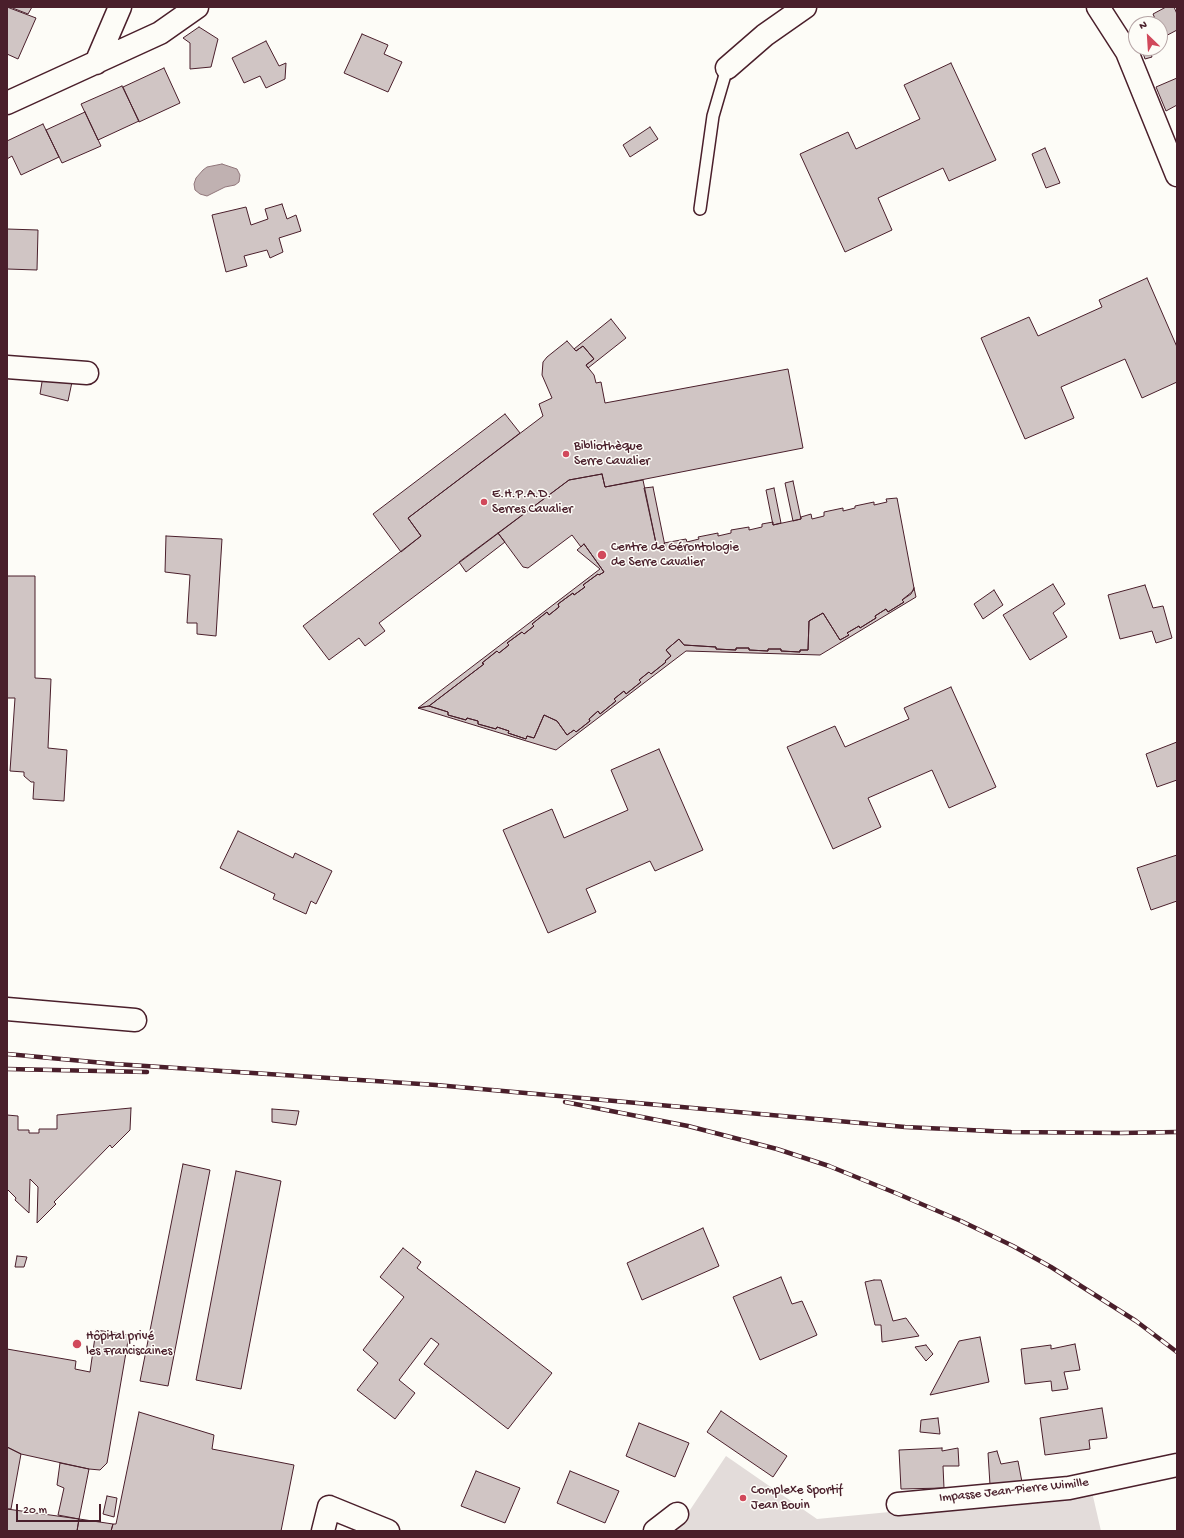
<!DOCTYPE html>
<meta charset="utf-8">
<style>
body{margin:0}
#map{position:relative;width:1184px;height:1538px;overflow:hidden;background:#fdfcf7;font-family:"Gochi Hand",sans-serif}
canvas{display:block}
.frame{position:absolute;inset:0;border:8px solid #4a1f2b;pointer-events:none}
.north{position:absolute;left:1128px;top:16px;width:40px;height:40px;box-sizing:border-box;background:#fdfcf7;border:1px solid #b5a4a5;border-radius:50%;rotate:335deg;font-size:11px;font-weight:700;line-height:16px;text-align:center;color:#4a1f2b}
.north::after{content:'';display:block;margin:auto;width:14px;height:18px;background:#d1495b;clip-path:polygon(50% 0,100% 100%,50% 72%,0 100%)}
.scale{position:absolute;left:16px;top:1504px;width:85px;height:18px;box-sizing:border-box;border:2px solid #4a1f2b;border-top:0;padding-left:5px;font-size:12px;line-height:14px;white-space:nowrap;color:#4a1f2b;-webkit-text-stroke:3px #fdfcf7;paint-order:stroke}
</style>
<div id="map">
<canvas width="1184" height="1538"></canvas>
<div class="frame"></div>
<div class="north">N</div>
<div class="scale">20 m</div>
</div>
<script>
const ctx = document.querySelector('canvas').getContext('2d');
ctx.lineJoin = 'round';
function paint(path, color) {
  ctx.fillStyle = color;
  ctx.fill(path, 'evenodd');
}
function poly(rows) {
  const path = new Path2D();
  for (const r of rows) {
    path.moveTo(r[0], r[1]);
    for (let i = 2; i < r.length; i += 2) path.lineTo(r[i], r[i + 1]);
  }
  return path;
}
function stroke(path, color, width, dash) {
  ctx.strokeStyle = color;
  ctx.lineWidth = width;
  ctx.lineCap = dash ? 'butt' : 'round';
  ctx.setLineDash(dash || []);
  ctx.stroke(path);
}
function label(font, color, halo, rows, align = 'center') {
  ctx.font = font + ' "Gochi Hand",sans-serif';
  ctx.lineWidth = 3;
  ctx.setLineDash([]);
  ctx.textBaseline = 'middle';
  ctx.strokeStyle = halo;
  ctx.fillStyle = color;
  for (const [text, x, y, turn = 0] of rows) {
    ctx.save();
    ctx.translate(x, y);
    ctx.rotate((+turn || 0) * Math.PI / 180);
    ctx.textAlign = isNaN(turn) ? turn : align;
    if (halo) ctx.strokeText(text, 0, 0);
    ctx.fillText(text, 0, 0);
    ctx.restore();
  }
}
paint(poly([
 [726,1456,817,1519,962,1505,963,1508,1014,1506,1092,1492,1101,1531,676,1531]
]), '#e3dcda');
const water = poly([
 [222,164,237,169,240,175,239,182,235,185,225,187,207,196,200,194,195,190,194,184,196,178,203,170,207,167,222,164]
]);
paint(water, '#c0b1b1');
stroke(water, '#91777b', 1);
const building = poly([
 [7,7,36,18,18,59,7,54,7,7],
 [10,7,32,7,28,14,10,7],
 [1166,7,1174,7,1177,14,1177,30,1160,39,1160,24,1150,24,1156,21,1153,14,1166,7],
 [199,27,218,39,211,67,190,69,190,43,183,38,199,27],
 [362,34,388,45,384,54,402,62,388,92,344,73,362,34],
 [266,41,279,66,286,63,285,79,266,88,260,76,244,83,232,58,266,41],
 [1150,51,1152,57,1145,59,1143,53,1150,51],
 [951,63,996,160,949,181,943,168,878,198,892,230,845,252,800,154,848,132,856,149,920,119,904,85,951,63],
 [164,68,180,103,139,122,123,87,164,68],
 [1177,78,1177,105,1166,111,1156,87,1177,78],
 [122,86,139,121,98,140,81,104,122,86],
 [85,112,101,146,62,163,46,130,85,112],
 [43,124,59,157,21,175,12,156,7,159,7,141,43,124],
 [650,127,658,139,630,157,623,145,650,127],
 [1045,148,1060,183,1046,188,1032,154,1045,148],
 [282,204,287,219,296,215,301,231,279,238,283,252,270,258,267,250,244,256,247,266,226,272,212,215,246,207,251,225,268,219,265,209,282,204],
 [7,229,38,230,37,270,7,269,7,229],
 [1147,278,1177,347,1177,382,1142,398,1125,359,1061,387,1074,418,1025,439,981,338,1029,317,1038,336,1102,307,1099,300,1147,278],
 [611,319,626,338,588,368,586,365,594,359,583,346,576,351,574,349,611,319],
 [567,341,576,351,583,346,594,359,586,365,594,375,596,383,601,382,605,403,788,369,803,448,605,487,602,474,569,480,379,623,385,631,365,646,359,638,329,660,303,626,421,536,408,518,543,416,539,404,552,398,542,375,543,362,547,357,567,341],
 [43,376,72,382,68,401,40,394,43,376],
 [505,414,520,433,408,518,421,536,401,552,373,514,505,414],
 [602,474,605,487,643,480,657,548,665,546,664,543,686,539,687,542,699,539,698,537,718,533,718,536,731,533,731,530,749,527,749,530,762,527,762,524,773,522,773,525,801,519,801,517,811,514,812,519,824,516,824,512,843,508,843,511,855,508,855,506,874,502,874,505,887,502,886,499,897,498,914,588,913,591,902,600,904,602,888,612,886,609,875,616,876,618,860,628,859,626,847,633,849,635,840,640,823,613,809,621,808,650,800,650,800,652,781,651,781,649,768,649,768,651,749,650,749,648,736,648,736,650,716,649,716,647,684,645,679,639,666,650,671,656,665,661,666,662,651,674,649,672,639,680,641,682,626,694,624,691,614,699,616,701,600,714,598,711,589,719,590,721,576,732,574,730,567,735,557,721,544,715,534,738,527,736,526,739,508,733,509,731,497,727,496,729,478,724,478,721,467,718,466,720,448,715,448,712,429,706,484,664,482,663,497,651,499,653,509,645,507,643,522,632,524,634,534,626,532,624,547,612,549,615,559,607,558,604,573,593,574,595,585,587,583,585,598,574,599,575,604,572,584,544,581,547,572,535,528,568,523,567,498,533,569,480,602,474],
 [793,481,801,519,793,521,785,483,793,481],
 [653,487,665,546,657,548,644,488,653,487],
 [774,488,781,523,773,525,766,490,774,488],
 [498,533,505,542,466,572,459,562,498,533],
 [166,536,222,539,216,636,197,634,197,623,187,623,190,575,165,572,166,536],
 [584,544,604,572,599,575,598,574,583,585,585,587,574,595,573,593,558,604,559,607,549,615,547,612,532,624,534,626,524,634,522,632,507,643,509,645,499,653,497,651,482,663,484,664,429,706,418,708,600,569,577,550,584,544],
 [7,576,35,576,35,678,51,679,48,748,67,750,64,801,33,799,34,782,31,782,24,776,24,772,10,771,15,698,7,698,7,576],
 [1053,584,1065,604,1053,613,1067,637,1030,660,1003,615,1053,584],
 [1145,585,1153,608,1163,606,1172,638,1156,643,1152,631,1120,639,1108,595,1145,585],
 [914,588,916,597,820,655,686,651,556,750,418,708,429,706,448,712,448,715,466,720,467,718,478,721,478,724,496,729,497,727,509,731,508,733,526,739,527,736,534,738,544,715,557,721,567,735,574,730,576,732,590,721,589,719,598,711,600,714,616,701,614,699,624,691,626,694,641,682,639,680,649,672,651,674,666,662,665,661,671,656,666,650,679,639,684,645,716,647,716,649,736,650,736,648,749,648,749,650,768,651,768,649,781,649,781,651,800,652,800,650,808,650,809,621,823,613,840,640,849,635,847,633,859,626,860,628,876,618,875,616,886,609,888,612,904,602,902,600,911,594,914,588],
 [994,590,1003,605,983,619,974,604,994,590],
 [951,687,996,787,949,808,932,770,868,798,881,827,833,849,787,747,835,726,845,747,909,719,904,708,951,687],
 [1177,742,1177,780,1157,787,1146,754,1177,742],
 [659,749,703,850,655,871,650,861,586,889,596,912,548,933,503,830,552,809,564,838,628,810,611,770,659,749],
 [238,831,293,858,295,853,332,871,316,904,311,901,306,914,273,899,275,894,220,868,238,831],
 [1177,855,1177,901,1151,910,1137,868,1177,855],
 [131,1108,130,1130,112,1148,110,1145,54,1202,56,1204,37,1223,38,1187,30,1179,29,1213,15,1200,16,1198,7,1189,7,1115,18,1116,18,1130,29,1130,29,1133,39,1133,39,1129,57,1129,57,1115,131,1108],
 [272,1109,299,1111,296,1125,272,1122,272,1109],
 [183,1164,210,1170,168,1386,140,1381,183,1164],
 [236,1171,281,1181,241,1389,196,1380,236,1171],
 [703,1228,719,1266,642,1300,627,1263,703,1228],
 [403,1248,421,1262,417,1268,552,1373,508,1429,424,1364,439,1344,431,1338,399,1380,415,1393,395,1419,357,1390,378,1363,363,1350,404,1297,380,1277,403,1248],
 [17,1256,27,1257,24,1267,15,1267,17,1256],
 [781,1277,792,1304,802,1301,817,1335,760,1360,733,1297,781,1277],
 [874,1280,881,1280,893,1321,906,1318,919,1336,882,1342,881,1325,875,1325,865,1282,874,1280],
 [96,1330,129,1335,107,1463,100,1470,89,1469,21,1454,7,1447,7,1349,76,1361,75,1369,90,1372,96,1330],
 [980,1337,989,1382,930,1395,959,1341,980,1337],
 [1075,1344,1080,1370,1064,1372,1068,1389,1052,1391,1051,1381,1025,1384,1021,1349,1051,1345,1051,1349,1075,1344],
 [926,1345,933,1354,926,1361,915,1347,926,1345],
 [1102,1408,1107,1438,1089,1440,1090,1449,1045,1455,1040,1418,1102,1408],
 [721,1411,787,1456,773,1477,707,1432,721,1411],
 [139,1412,214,1435,212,1449,294,1465,281,1531,111,1531,113,1524,116,1524,139,1412],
 [938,1418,940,1434,920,1432,921,1420,938,1418],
 [639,1423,689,1443,675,1477,626,1456,639,1423],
 [7,1447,21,1454,11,1509,7,1509,7,1447],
 [942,1448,942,1451,958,1448,959,1466,943,1466,944,1488,901,1489,899,1450,942,1448],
 [997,1451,1001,1464,1018,1461,1022,1482,990,1485,988,1453,997,1451],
 [60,1463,89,1469,79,1519,58,1515,64,1488,57,1485,60,1463],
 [476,1471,520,1488,505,1523,461,1506,476,1471],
 [570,1471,619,1491,605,1523,557,1503,570,1471],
 [107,1496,117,1498,114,1517,103,1514,107,1496],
 [7,1509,79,1519,77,1531,7,1531,7,1509],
 [79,1519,113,1524,111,1531,77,1531,79,1519]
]);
paint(building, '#d0c5c4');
stroke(building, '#4a1f2b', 1);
const lane = poly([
 [700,209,713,116,727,68]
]);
const street = poly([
 [1098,7,1127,52,1177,175],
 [96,63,120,7],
 [727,68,765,35,805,7],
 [7,103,160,33,197,7],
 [7,367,87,373],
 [7,1009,135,1020],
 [898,1504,1069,1488,1177,1465],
 [323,1531,329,1507,388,1531],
 [655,1531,677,1514]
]);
stroke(lane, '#4a1f2b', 14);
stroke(street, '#4a1f2b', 25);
stroke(lane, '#fdfcf7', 11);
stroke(street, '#fdfcf7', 22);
const rail = poly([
 [7,1054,115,1064,436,1085,905,1127,1011,1132,1121,1133,1177,1132],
 [7,1069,147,1072],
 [565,1102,688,1126,777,1149,829,1166,898,1194,961,1221,1013,1246,1051,1267,1136,1321,1177,1352]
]);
stroke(rail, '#4a1f2b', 4.5);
stroke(rail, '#fdfcf7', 3, [9]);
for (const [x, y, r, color] of [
 [566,454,4,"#d1495b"],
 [484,502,4,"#d1495b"],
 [602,555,5,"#d1495b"],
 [77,1344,5,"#d1495b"],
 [743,1498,4,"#d1495b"]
]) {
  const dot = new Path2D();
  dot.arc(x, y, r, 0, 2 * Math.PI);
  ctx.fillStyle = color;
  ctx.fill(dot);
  stroke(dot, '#fdfcf7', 1.5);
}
label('13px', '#4a1f2b', '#fdfcf7', [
 ["Bibliothèque",574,447],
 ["Serre Cavalier",574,462],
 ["E.H.P.A.D.",492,495],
 ["Serres Cavalier",492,510],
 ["Centre de Gérontologie",611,548],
 ["de Serre Cavalier",611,563],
 ["Hôpital privé",86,1337],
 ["les Franciscaines",86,1352],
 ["Complexe Sportif",751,1491],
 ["Jean Bouin",751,1506]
], 'left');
label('13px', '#4a1f2b', '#fdfcf7', [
 ["Impasse Jean-Pierre Wimille",1014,1491,-6]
]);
</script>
